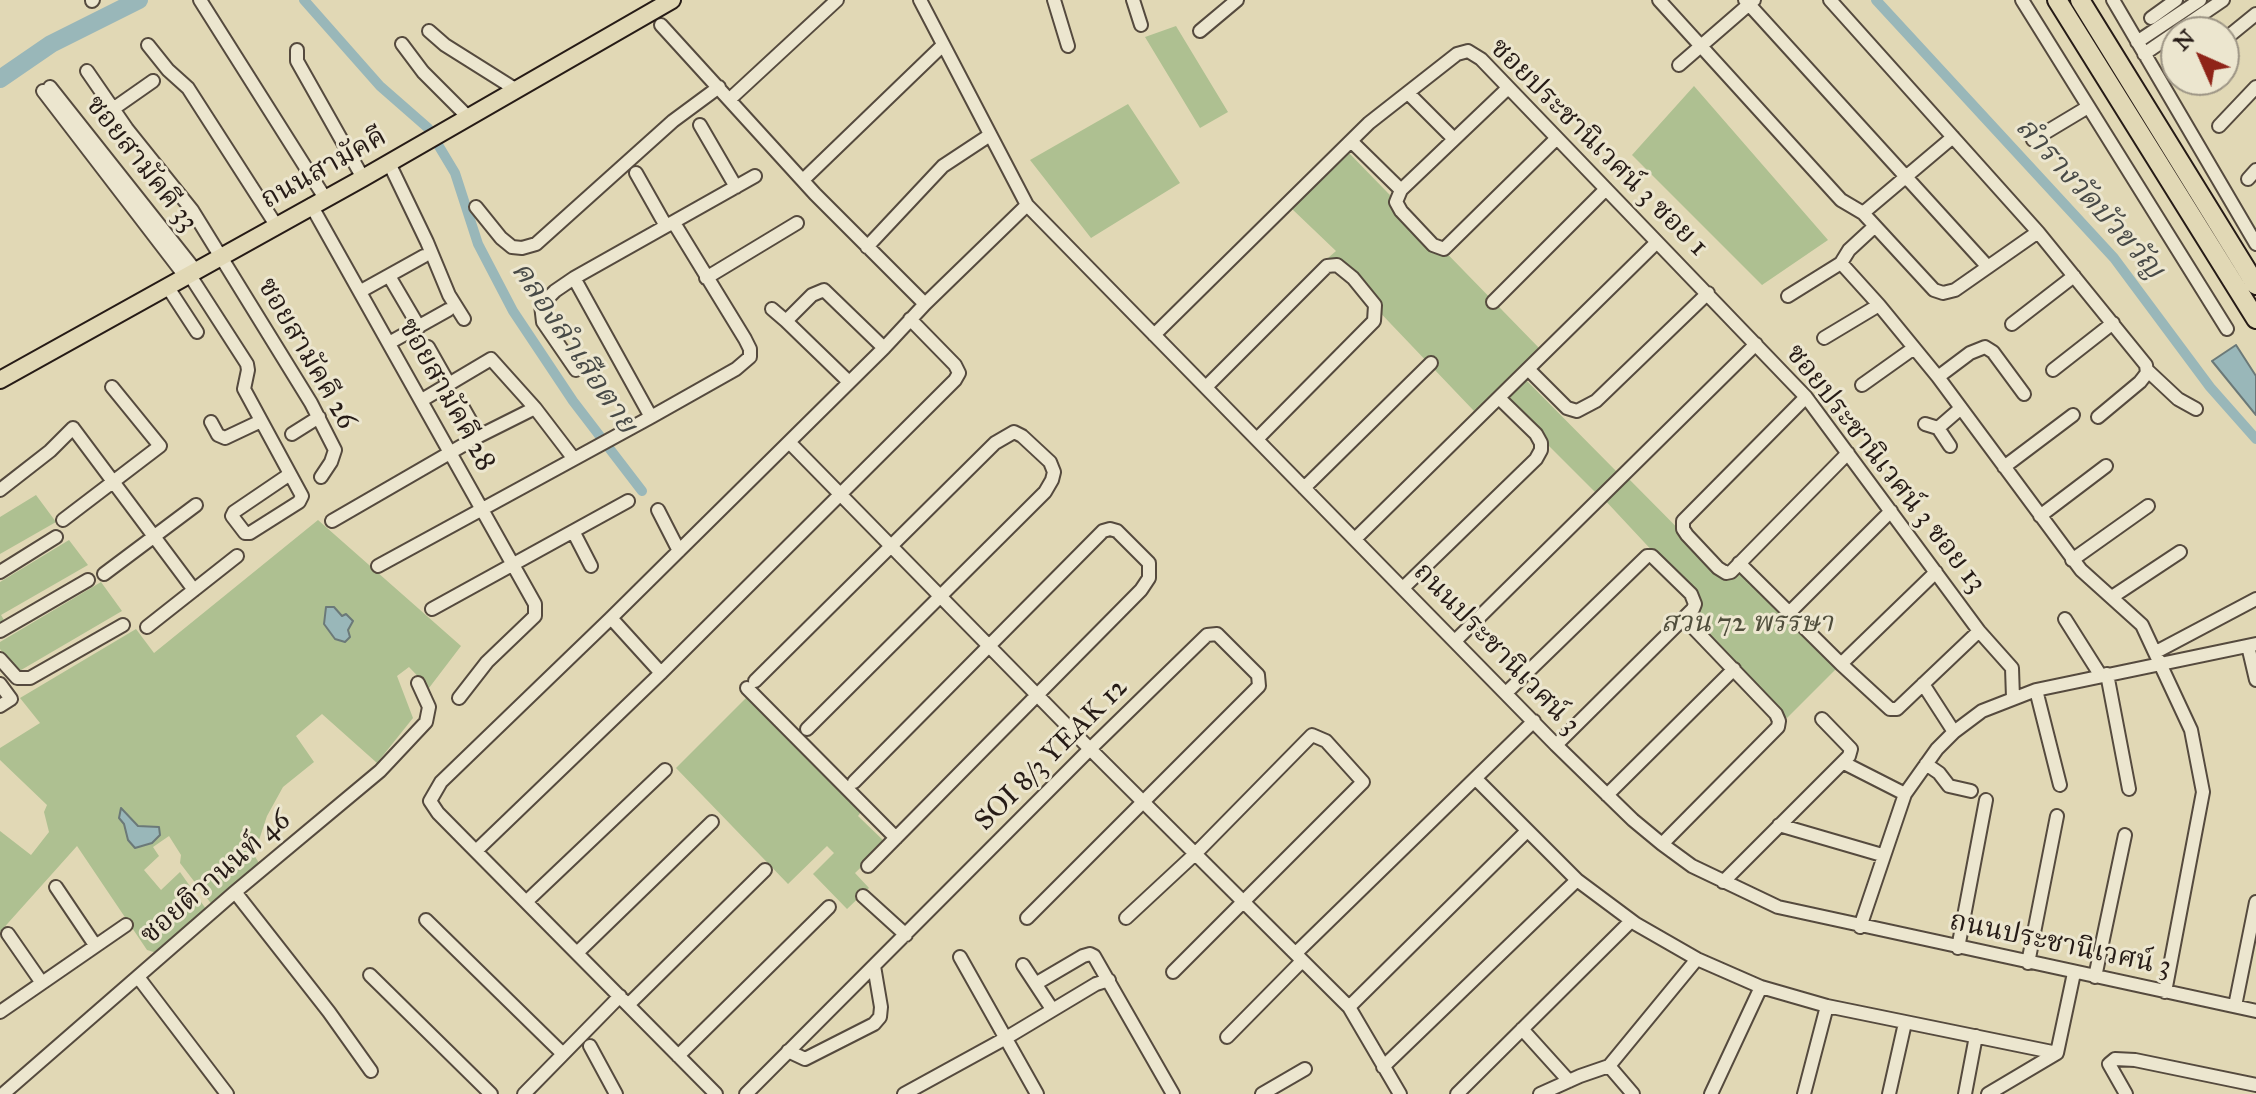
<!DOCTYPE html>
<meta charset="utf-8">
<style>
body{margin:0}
#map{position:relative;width:2256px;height:1094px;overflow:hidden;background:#e1d8b5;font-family:"IM FELL Great Primer",serif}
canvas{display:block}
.north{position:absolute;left:2160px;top:16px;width:80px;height:80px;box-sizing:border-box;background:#ece6cf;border:2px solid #9d9585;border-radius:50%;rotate:315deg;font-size:22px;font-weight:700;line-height:32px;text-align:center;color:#261b16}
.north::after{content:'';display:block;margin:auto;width:28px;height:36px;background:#8f2418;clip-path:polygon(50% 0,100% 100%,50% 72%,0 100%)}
</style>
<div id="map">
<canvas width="2256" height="1094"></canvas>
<div class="north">N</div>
</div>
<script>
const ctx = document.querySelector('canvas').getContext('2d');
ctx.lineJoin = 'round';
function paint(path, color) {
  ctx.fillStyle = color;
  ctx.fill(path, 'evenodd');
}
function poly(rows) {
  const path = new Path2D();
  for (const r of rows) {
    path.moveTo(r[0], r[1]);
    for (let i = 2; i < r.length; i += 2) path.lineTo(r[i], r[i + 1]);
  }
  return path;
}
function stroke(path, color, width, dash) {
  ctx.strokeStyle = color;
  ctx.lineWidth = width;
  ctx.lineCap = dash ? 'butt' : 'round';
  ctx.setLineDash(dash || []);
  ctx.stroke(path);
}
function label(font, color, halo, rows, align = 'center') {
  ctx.font = font + ' "IM FELL Great Primer","Noto Serif Thai",serif';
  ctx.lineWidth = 6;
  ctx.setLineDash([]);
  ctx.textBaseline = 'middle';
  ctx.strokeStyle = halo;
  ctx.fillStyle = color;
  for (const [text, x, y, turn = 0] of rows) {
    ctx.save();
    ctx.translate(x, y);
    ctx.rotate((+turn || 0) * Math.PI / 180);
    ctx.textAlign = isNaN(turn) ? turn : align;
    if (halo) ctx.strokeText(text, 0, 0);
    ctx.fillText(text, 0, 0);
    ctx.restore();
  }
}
paint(poly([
 [1176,26,1228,112,1200,128,1145,37],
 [1694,86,1828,240,1762,285,1632,155],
 [1128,104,1180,183,1091,238,1030,160],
 [1348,152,1541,350,1520,374,1619,474,1598,495,1497,394,1474,411,1328,258,1336,251,1291,208],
 [1624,474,1725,576,1740,561,1841,664,1787,718,1685,616,1699,601,1602,497],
 [36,495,56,522,0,554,0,517],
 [318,520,461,646,429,688,409,667,397,676,413,718,377,763,322,714,296,736,314,762,283,787,267,816,254,855,259,863,213,906,180,863,181,855,169,836,153,847,159,856,144,870,161,890,180,872,206,909,157,953,147,950,77,846,0,932,0,831,31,855,49,832,44,812,47,805,0,760,0,748,40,723,20,698,136,629,154,653],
 [69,540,88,565,1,615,4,620,0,623,0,582],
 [101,582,122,611,16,673,0,649,0,642],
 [748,696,862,811,858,816,886,843,855,873,869,888,847,909,813,874,834,853,827,846,788,884,676,768]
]), '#aec091');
const water = poly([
 [2236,345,2256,376,2256,415,2212,361,2236,345],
 [326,607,334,607,342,616,346,614,353,621,348,630,350,637,345,642,335,639,324,624,326,607],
 [121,808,138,826,159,827,160,835,152,843,135,848,128,840,124,824,119,818,121,808]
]);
paint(water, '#99b7b9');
stroke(water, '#6b7978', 2);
stroke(poly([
 [304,0,380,86,428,128,455,173,478,244,513,311,573,401,642,491],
 [1876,0,2114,258,2210,387,2256,439]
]), '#99b7b9', 10);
stroke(poly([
 [0,79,51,44,139,0]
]), '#99b7b9', 18);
const minor = poly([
 [200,0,325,198],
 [920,0,1027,205,1556,745,1633,820,1662,844,1692,866,1778,907,2256,1011],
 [1054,0,1068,46],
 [1133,0,1141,25],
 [1659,0,1841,200,1863,213,1934,290,1943,293,1955,290,2038,232],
 [1745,0,1988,267],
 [1830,0,2038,232,2146,365,2147,373,2140,382,2098,417],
 [2022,0,2227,329],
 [2113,0,2256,244],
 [92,1,93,0],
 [2151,18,2176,0],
 [661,25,815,194,925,304],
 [429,31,445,45,515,89],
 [1200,31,1237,0],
 [2224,40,2256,14],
 [2137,42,2200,0],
 [402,44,423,72,468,117],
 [148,45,168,70,188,88,276,225],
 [297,50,297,61,363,178],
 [2144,54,2223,0],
 [1679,65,1754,0],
 [87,71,127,129,192,210,311,403,335,450,331,462,321,477],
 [2183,82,2185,80],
 [50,87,195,270],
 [1508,88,1401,190,1396,202,1401,211,1433,245,1444,249,1557,138],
 [43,91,185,276],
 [1408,93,1453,138],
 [730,99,837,0],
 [113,109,153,81],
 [700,125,736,187],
 [2219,126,2256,87],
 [2033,140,2088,107],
 [1351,141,1401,190],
 [389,163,427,242,449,295,464,319],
 [636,173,666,226],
 [2248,179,2256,170],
 [803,180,943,45],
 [311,205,535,604,535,616,487,662,459,698],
 [476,207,501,238,512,247,522,248,536,244,673,121,719,87],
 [1863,213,1953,137],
 [1875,226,1849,250,1841,263,1879,305,1938,377,2081,570,2142,625,2191,730,2203,792,2165,992],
 [867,247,943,166,990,135],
 [189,274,247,364,248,370,244,389,302,496,299,502,250,533,245,533,232,516,234,512,290,474],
 [389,276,419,327],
 [574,278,651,417],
 [706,278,797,223],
 [167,286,197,332],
 [361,291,424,256],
 [1788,296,1841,263],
 [1493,302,1606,189],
 [772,309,786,321],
 [2012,324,2074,276],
 [1154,335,1369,123,1457,54,1468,51,1481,59,1806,397,1979,631,2012,668,2013,698],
 [1824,338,1879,305],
 [389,343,448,310],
 [428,347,449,384],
 [1528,369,1567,408,1577,411,1596,401,1708,293],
 [576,370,543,322,541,305,555,291,574,278,755,176],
 [2053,370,2113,323],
 [2147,370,2178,399,2196,409],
 [1938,377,1970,353,1985,347,1993,352,2024,394],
 [849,382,786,321,812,295,824,290,884,348],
 [1862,385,1914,348],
 [1206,387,1327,266,1337,265,1353,278,1375,305,1374,321,1257,439],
 [1806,397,1683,521,1683,529,1687,535,1718,568,1726,573,1731,572,1848,453],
 [422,400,491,359,535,408,574,459],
 [462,406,479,436],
 [211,422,218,435,225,438,261,421],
 [1925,424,1938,428,1950,446],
 [1938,428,1961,408],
 [292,434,319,417],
 [789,442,1090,749,1349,1007,1400,1094],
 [2004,467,2073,415],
 [1304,488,1431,363],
 [0,490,50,451,73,428,194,590],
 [658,510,679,551],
 [2040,516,2106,466],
 [63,520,160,446,112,387],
 [332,521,479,436,535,408],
 [574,533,591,566],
 [1355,539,1657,242],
 [2072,560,2148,506],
 [1739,563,1841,664,1890,709,1897,709,1979,631],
 [378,566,651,417,736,369,750,357,750,349,745,339,674,223],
 [0,572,56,537],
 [104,574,196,505],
 [1403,588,1536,459,1541,450,1541,443,1536,434,1499,398],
 [2112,597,2180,552],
 [432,609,628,501],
 [1789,613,1891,511],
 [611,618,661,673],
 [2065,619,2101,676],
 [147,627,237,556],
 [0,631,88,580],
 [1455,641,1756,344],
 [2248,646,2256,680],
 [2156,652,2256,599],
 [0,659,17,678,30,678,123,625],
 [1841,664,1936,572],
 [2107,674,2129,789],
 [755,681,995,443,1014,432,1022,436,1050,462,1054,472,1052,480,1045,492,807,729],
 [0,684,11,699,0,706],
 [1923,684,1954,732],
 [747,688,896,838],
 [2036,690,2060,785],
 [1506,693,1647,556,1652,556,1691,594,1695,604,1693,609,1556,745],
 [1844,763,1905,794],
 [1926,764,1939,773,1949,786,1971,791],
 [1476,779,1577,880,1636,924,1697,959,1761,987,1827,1006,2057,1053],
 [854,782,1103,531,1110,529,1117,531,1149,563,1149,578,1141,590,868,866],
 [1607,795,1734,669],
 [1779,825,1882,855],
 [1662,844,1778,727,1779,721,1776,714,1684,618],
 [477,850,661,673,955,380,959,373,955,365,910,319],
 [1723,882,1849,756,1851,749,1822,719],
 [56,887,95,945],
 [235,892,329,1012,371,1071],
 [863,896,906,935],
 [527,901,665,770],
 [1126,918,1196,853,1312,735,1326,741,1363,782,1173,972],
 [426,920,563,1054],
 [1860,927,1905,794,1937,749,1954,732,1982,711,2036,690,2256,644],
 [8,934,42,983],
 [1958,948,1986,800],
 [578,952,712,822],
 [1296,953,1534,721],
 [960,957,1037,1094],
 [2028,963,2057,816],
 [1023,965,1052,1009],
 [370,975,491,1094],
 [138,977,227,1094],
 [2095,977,2125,835],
 [1037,983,1083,956,1090,954,1094,956,1173,1094],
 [628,1005,765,870],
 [2235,1006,2256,902],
 [1349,1007,1527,831],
 [0,1012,126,925],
 [1522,1029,1569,1081],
 [1227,1037,1302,961],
 [590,1046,616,1094],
 [788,1051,805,1059,874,1024,880,1017,881,1007,874,966],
 [678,1056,829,907],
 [1609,1066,1633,1094],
 [1383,1067,1577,880],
 [3,1094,235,892,380,771,426,722,429,707,418,683],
 [524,1094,620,996],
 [716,1094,438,813,430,801,441,782,611,618,884,348,925,304,1027,205],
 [746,1094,1090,749,1207,635,1217,634,1258,675,1259,686,1027,918],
 [904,1094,1006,1038,1096,984,1109,980],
 [1262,1094,1305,1069],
 [1457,1094,1631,921],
 [1540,1094,1580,1076,1609,1066,1697,959],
 [1711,1094,1761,987],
 [1804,1094,1827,1006],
 [1889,1094,1905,1023],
 [1965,1094,1976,1036],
 [1988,1094,2057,1053,2074,973],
 [2126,1094,2109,1064,2115,1059,2135,1060,2256,1085]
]);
const major = poly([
 [0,380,363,178,672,0]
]);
const highway = poly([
 [2057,0,2256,319],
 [2080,0,2256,285]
]);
stroke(minor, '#554a3e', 16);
stroke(major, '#261b16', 20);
stroke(highway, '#261b16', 22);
stroke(minor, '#ece6cf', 12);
stroke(major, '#e1d8b5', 16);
stroke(highway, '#e1d8b5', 18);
label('28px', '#261b16', '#ece6cf', [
 ["ซอยประชานิเวศน์ 3 ซอย 1",1598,148,45],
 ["ซอยสามัคคี 33",141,164,52],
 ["ถนนสามัคคี",324,169,-29],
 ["ซอยสามัคคี 26",306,354,60],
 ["ซอยสามัคคี 28",446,395,61],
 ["ซอยประชานิเวศน์ 3 ซอย 13",1885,469,52],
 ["ถนนประชานิเวศน์ 3",1496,649,46],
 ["SOI 8/3 YEAK 12",1052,755,-45],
 ["ซอยติวานนท์ 46",216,878,-41],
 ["ถนนประชานิเวศน์ 3",2060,945,12]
]);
label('italic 28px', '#4f4d3b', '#ece6cf', [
 ["สวน 72 พรรษา",1747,624]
]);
label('italic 30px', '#484a47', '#ece6cf', [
 ["ลำรางวัดบัวขวัญ",2089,199,48],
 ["คลองลำเสือตาย",573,348,56]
]);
</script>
